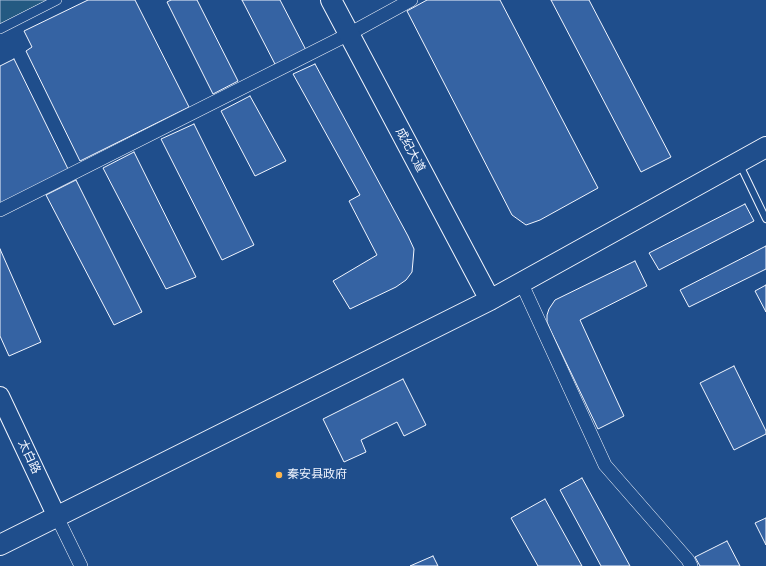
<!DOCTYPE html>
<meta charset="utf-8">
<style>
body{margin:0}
canvas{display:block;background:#1f4e8c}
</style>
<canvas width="766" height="566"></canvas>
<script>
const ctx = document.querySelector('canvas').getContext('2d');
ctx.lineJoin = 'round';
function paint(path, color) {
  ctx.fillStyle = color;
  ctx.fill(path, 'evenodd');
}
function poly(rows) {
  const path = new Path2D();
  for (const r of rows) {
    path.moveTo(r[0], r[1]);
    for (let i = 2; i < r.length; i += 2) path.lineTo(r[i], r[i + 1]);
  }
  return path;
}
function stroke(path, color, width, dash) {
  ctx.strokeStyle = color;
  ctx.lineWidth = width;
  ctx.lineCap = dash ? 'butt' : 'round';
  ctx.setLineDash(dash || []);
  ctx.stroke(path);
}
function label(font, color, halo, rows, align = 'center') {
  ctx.font = font + ' "Fira Sans","Noto Sans SC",sans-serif';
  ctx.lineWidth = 3;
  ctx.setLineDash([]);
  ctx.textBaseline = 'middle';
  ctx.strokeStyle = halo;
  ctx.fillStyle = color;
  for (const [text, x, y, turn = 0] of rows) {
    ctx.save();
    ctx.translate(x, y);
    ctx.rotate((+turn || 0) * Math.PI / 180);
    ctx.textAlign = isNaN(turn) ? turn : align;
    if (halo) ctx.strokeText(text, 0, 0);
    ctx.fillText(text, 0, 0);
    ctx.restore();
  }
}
const green = poly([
 [0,0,48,0,0,24,0,0]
]);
paint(green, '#245a82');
stroke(green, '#a8bbd7', 1);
const building = poly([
 [88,0,135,0,189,107,80,161,26,51,32,47,24,31,88,0],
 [171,0,197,0,238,81,213,94,167,2,171,0],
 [242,0,280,0,307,52,277,68,242,0],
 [427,0,500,0,598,188,540,220,526,225,512,215,407,11,427,0],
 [551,0,589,0,671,157,641,172,551,0],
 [14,59,69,171,0,205,0,66,14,59],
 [315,64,408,236,414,249,413,261,412,272,406,280,396,287,350,309,333,281,377,255,349,201,360,195,293,74,315,64],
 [250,96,286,161,255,176,221,111,250,96],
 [194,124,254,245,222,260,161,139,194,124],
 [134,152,196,277,166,289,103,168,134,152],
 [76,180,142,312,114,325,46,195,76,180],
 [745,204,754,221,659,270,649,253,745,204],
 [766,246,766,269,689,307,680,290,766,246],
 [0,249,41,342,9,356,0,336,0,249],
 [635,261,647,286,580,320,624,416,598,429,550,329,547,322,547,315,549,309,555,300,635,261],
 [766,285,766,312,755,291,766,285],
 [734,366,766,431,766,434,734,450,700,383,734,366],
 [403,379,426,425,404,436,397,422,361,440,366,452,344,462,323,419,403,379],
 [582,478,630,566,601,566,560,490,582,478],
 [545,499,582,566,538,566,511,518,545,499],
 [766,518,766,545,755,523,766,518],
 [727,541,740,566,700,566,695,557,727,541],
 [433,556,438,566,410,566,433,556]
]);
paint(building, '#3563a3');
stroke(building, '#f2f6ff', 1);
const service = poly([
 [740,165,766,219]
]);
const pedestrian = poly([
 [0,29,57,0]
]);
const minor = poly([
 [0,210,349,34,411,0],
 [521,282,605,465,688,560,691,566],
 [57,517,81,566]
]);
const secondary = poly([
 [0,396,57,517]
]);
const primary = poly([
 [331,0,490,300],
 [0,545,490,300,766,147]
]);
stroke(service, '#f2f6ff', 8);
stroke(pedestrian, '#f2f6ff', 10);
stroke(minor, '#f2f6ff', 14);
stroke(secondary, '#f2f6ff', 20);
stroke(primary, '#f2f6ff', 22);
stroke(service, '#1f4e8c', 6);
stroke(pedestrian, '#1f4e8c', 9);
stroke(minor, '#1f4e8c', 13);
stroke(secondary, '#1f4e8c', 18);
stroke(primary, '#1f4e8c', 20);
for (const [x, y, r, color] of [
 [279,475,4,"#ffb74d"]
]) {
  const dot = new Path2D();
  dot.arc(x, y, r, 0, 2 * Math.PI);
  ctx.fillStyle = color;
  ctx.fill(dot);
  stroke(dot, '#1f4e8c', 1.5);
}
label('12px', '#f2f6ff', '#1f4e8c', [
 ["成纪大道",410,150,62],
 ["太白路",29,457,65]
]);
label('12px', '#f2f6ff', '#1f4e8c', [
 ["秦安县政府",287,475]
], 'left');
</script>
